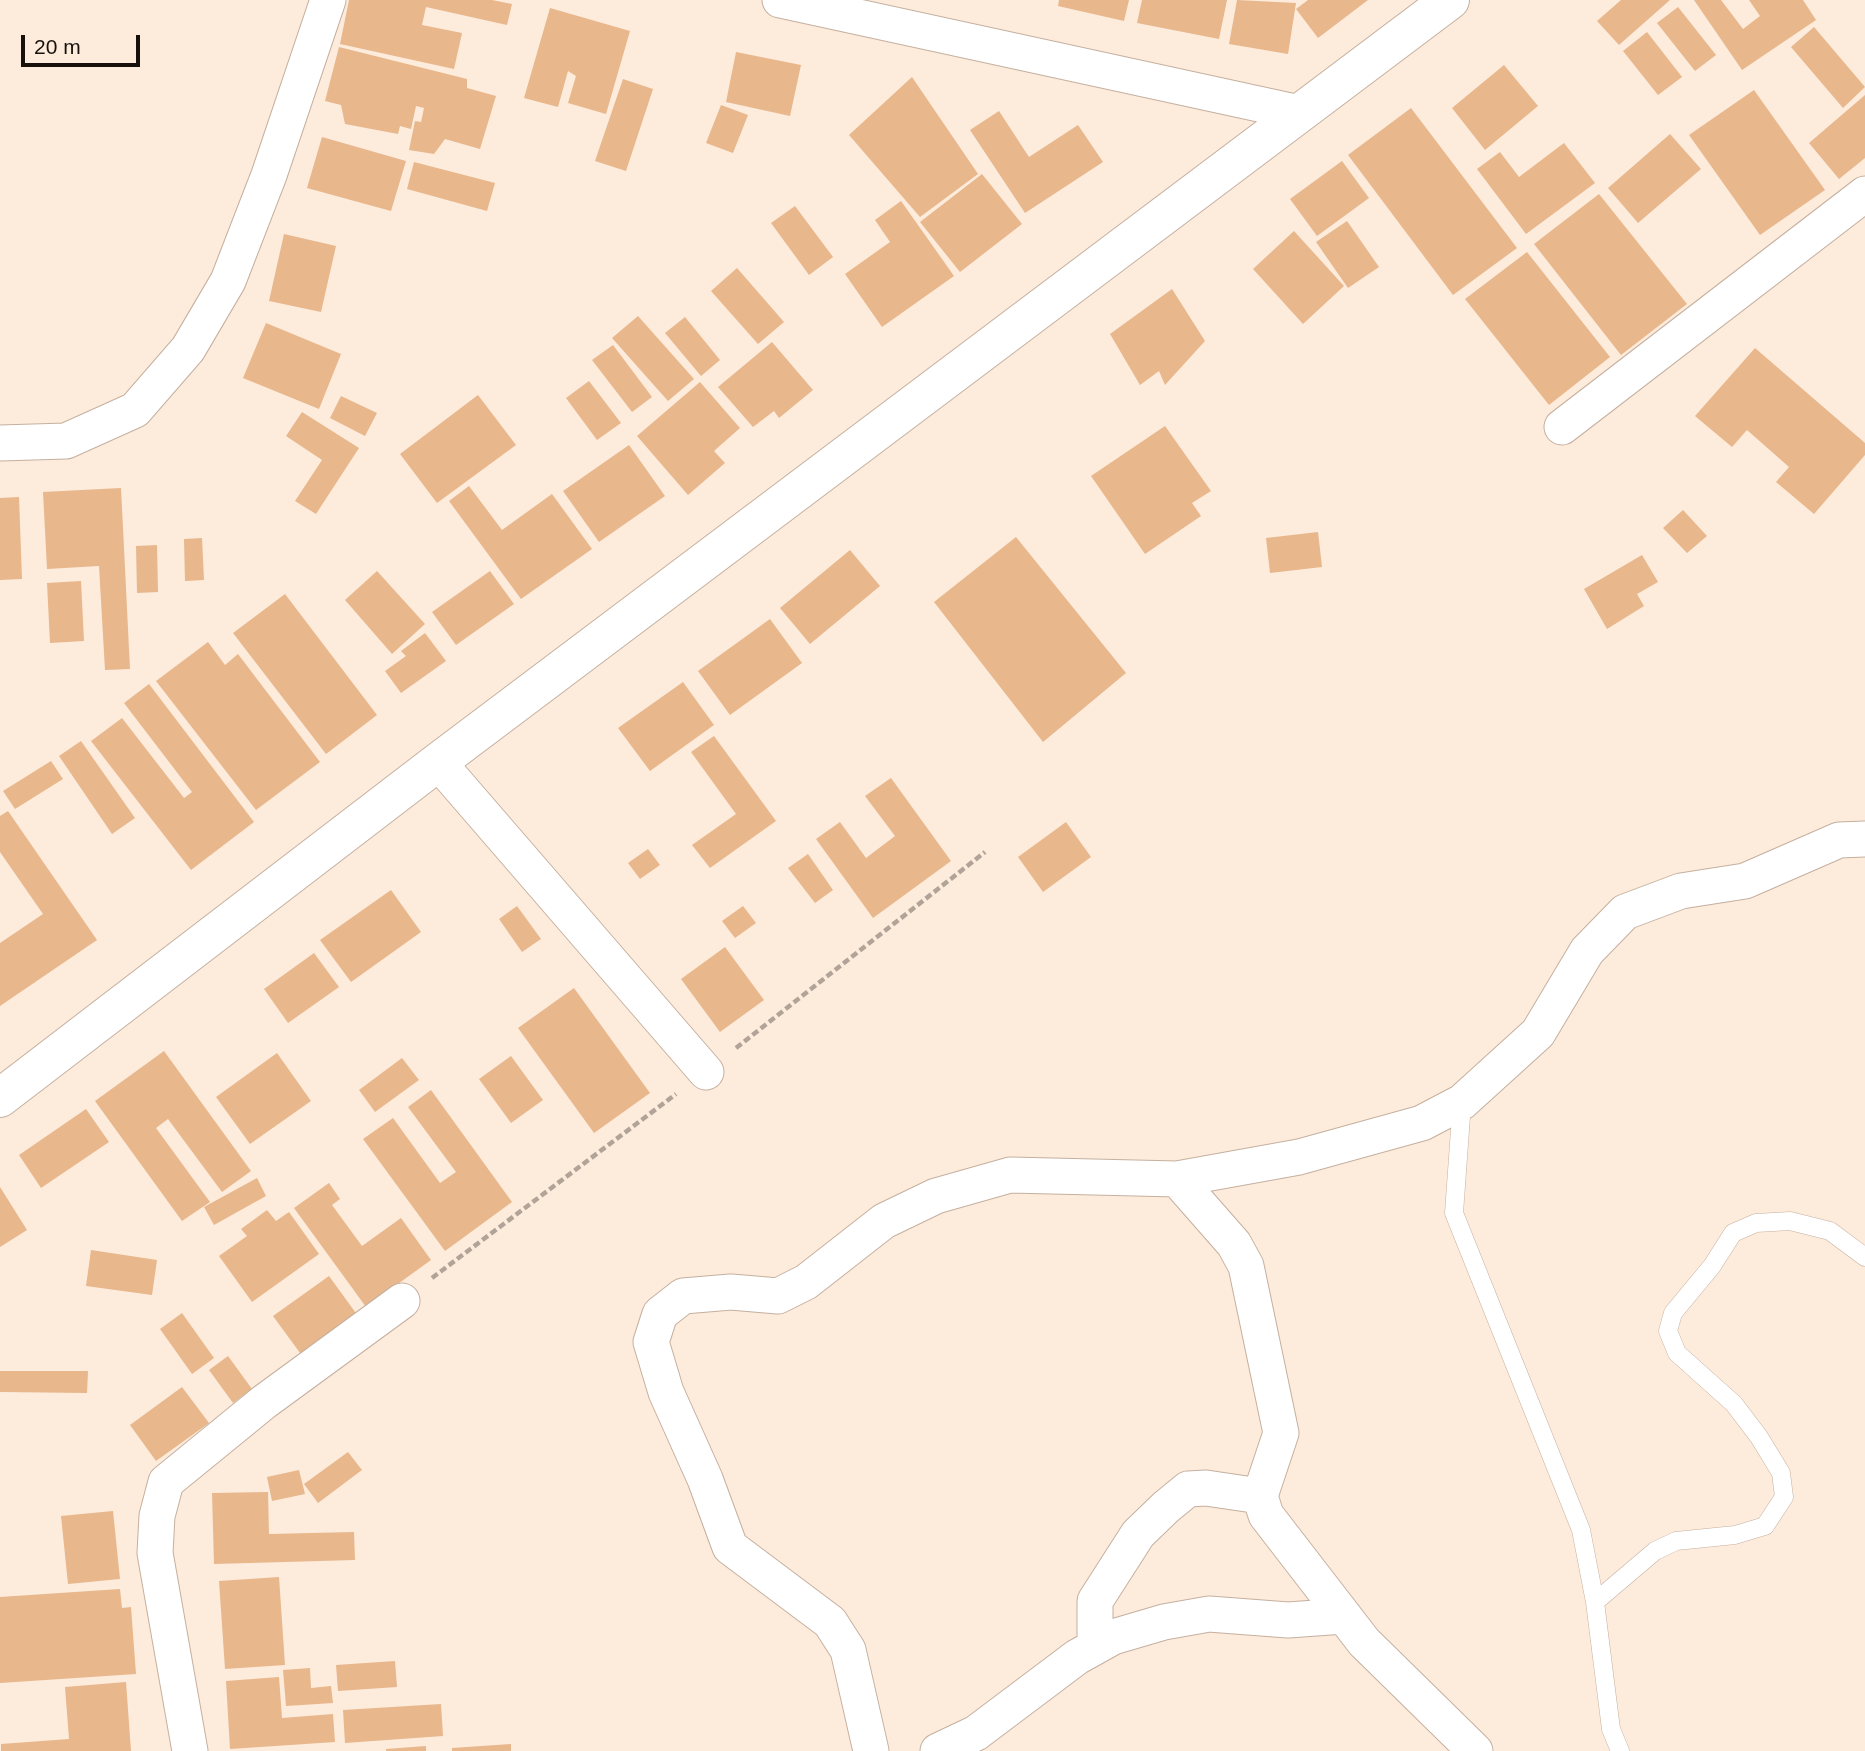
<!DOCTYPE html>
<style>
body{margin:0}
#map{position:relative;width:1865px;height:1751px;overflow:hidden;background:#fdebdc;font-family:Arial,sans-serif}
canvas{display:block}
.scale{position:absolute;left:21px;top:35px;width:119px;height:32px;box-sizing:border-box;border:4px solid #18110b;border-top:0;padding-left:9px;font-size:21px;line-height:24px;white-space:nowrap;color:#18110b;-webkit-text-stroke:5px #fdebdc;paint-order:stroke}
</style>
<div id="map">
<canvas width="1865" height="1751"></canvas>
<div class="scale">20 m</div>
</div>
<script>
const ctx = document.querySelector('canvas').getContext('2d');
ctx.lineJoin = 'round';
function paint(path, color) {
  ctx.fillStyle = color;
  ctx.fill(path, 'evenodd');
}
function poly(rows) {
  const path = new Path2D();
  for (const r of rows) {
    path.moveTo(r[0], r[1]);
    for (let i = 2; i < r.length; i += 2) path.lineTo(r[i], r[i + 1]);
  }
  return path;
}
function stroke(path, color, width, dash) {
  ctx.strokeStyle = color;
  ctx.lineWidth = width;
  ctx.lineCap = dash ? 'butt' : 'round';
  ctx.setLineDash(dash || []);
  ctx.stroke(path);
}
paint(poly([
 [349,0,492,0,512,4,507,25,426,7,422,25,462,33,454,69,340,44],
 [1059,0,1129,0,1124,21,1058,6],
 [1142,0,1227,0,1219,39,1137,23],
 [1237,0,1296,3,1288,54,1229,44],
 [1308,0,1368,0,1318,38,1296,9],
 [1621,0,1670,0,1619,45,1597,21],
 [1694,0,1721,0,1743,29,1760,16,1749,0,1803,0,1816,20,1742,70],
 [1678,7,1716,55,1695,71,1657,23],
 [550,8,630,31,606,114,568,103,576,76,568,71,558,107,524,98],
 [1814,27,1865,87,1843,108,1791,47],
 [1647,32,1682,77,1658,95,1623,51],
 [339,47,467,79,467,88,496,96,480,149,445,139,434,154,409,150,415,121,421,122,424,108,416,106,411,129,400,126,398,134,345,124,341,105,325,101],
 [736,52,801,65,790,116,726,102],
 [1504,65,1538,106,1485,150,1452,108],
 [912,77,978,174,920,217,849,135],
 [623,79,653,89,626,171,595,161],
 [1754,90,1825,190,1760,235,1689,135],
 [1865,95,1865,158,1839,179,1809,143],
 [721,105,748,115,733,153,706,143],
 [1411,108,1517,248,1453,295,1348,155],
 [999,111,1029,157,1078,125,1103,162,1025,213,970,130],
 [1670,134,1701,169,1638,223,1608,188],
 [322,137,406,161,391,211,307,188],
 [1564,143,1595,183,1526,234,1477,169,1500,152,1519,177],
 [1342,161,1369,198,1317,236,1290,199],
 [414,162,495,183,487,211,407,189],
 [982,174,1022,224,960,272,920,222],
 [1599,194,1687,304,1621,355,1534,244],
 [901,201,954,276,882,327,845,274,890,242,875,220],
 [795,206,833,257,809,275,771,223],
 [1347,221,1379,267,1348,288,1316,242],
 [1294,231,1344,286,1303,324,1253,269],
 [284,234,336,246,321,312,269,301],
 [1527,252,1610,357,1549,405,1465,299],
 [737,268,784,322,758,344,711,291],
 [1172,289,1205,341,1165,385,1159,371,1140,385,1110,334],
 [638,316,694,379,668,401,612,338],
 [685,317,720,360,701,376,665,333],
 [266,323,341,354,319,409,243,378],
 [772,342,813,390,779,418,774,411,753,427,718,387],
 [613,345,652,397,632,412,592,360],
 [1755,348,1865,443,1865,455,1814,514,1776,482,1789,467,1747,430,1732,447,1695,416],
 [589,381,621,423,597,440,566,398],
 [700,382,740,428,714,451,725,463,688,495,637,436],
 [478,395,516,445,437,503,400,454],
 [341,396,377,413,365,436,330,418],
 [302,412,359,448,316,514,295,501,322,460,286,436],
 [1165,426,1211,491,1192,503,1201,516,1145,554,1091,476],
 [629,445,665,496,599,542,563,491],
 [469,486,502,530,552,494,592,549,521,599,449,501],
 [121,488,130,669,105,670,99,566,47,569,43,492],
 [19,497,22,579,0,580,0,498],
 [1683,510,1707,536,1687,553,1663,528],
 [1318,532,1322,567,1270,573,1266,538],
 [1016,537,1126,673,1043,742,934,602],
 [202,538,204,580,185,581,184,539],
 [157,545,158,592,137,593,136,546],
 [850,550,880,586,810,644,780,608],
 [1642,555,1658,582,1637,594,1644,606,1607,629,1584,589],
 [377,571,425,624,392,654,345,600],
 [490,571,514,604,456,645,432,612],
 [81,581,84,641,50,643,47,583],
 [285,594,377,715,326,754,233,633],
 [770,619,802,663,730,715,698,671],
 [425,633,446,661,401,693,385,671,406,656,401,651],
 [208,642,225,665,238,654,320,762,256,810,156,681],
 [683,682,714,725,650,771,618,728],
 [149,684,254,822,191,870,91,741,122,718,184,798,192,792,124,703],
 [714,736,776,821,710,868,692,845,736,814,691,752],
 [81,741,135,818,112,834,59,756],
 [51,761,63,779,15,809,3,791],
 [891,778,951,861,873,918,816,839,840,822,866,858,895,836,865,796],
 [8,811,97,940,0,1006,0,943,43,914,0,852,0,816],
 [1066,822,1091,857,1043,892,1018,857],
 [648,849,660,865,640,879,628,863],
 [808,854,833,890,815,903,788,868],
 [391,890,421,932,351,982,320,940],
 [517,906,541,939,522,952,499,919],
 [743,906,756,923,735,938,722,921],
 [725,947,764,1000,720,1032,681,979],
 [314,953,339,987,288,1023,264,989],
 [574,988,650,1093,594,1133,518,1028],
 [164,1051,251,1171,222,1192,168,1119,156,1128,210,1202,182,1221,95,1101],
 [277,1053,311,1101,250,1144,216,1097],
 [511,1056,543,1100,511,1123,479,1079],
 [402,1058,419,1080,375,1112,359,1090],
 [431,1090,512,1202,445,1251,363,1139,393,1118,440,1183,456,1172,408,1107],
 [86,1109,109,1142,41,1188,19,1155],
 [257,1178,266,1196,214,1225,204,1207],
 [329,1183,340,1199,332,1205,362,1246,401,1218,431,1260,366,1307,294,1208],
 [0,1187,27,1230,0,1247],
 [267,1210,276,1221,289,1212,319,1254,252,1302,219,1256,247,1236,241,1229],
 [91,1250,157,1260,152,1295,86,1286],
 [329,1276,358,1316,303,1357,273,1316],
 [182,1313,214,1358,192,1374,160,1329],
 [228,1356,252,1389,233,1403,209,1370],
 [0,1371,88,1371,87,1393,0,1392],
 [182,1387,209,1423,156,1461,130,1425],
 [348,1452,362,1470,318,1503,304,1484],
 [299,1470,305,1494,272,1501,267,1477],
 [268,1492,269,1534,354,1532,355,1560,214,1564,212,1493],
 [113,1511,120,1579,68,1584,61,1516],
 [279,1577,285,1665,225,1669,219,1581],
 [120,1589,122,1608,131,1607,136,1674,0,1683,0,1597],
 [395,1661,397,1687,338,1691,336,1665],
 [310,1668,311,1688,331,1686,333,1703,286,1706,283,1670],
 [279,1677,282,1718,333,1714,335,1742,230,1749,226,1681],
 [126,1682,131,1751,1,1751,1,1744,69,1739,65,1687],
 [441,1704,443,1736,345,1743,343,1710],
 [511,1744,511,1751,452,1751,452,1748],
 [426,1746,426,1751,386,1751,386,1749]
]), '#e8b78c');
const lane = poly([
 [1462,1102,1454,1213,1581,1530,1595,1602,1611,1729,1620,1751],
 [1595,1602,1655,1551,1676,1541,1735,1535,1765,1526,1784,1497,1781,1473,1759,1437,1734,1404,1677,1353,1668,1331,1673,1313,1712,1266,1733,1233,1756,1223,1790,1221,1830,1231,1865,1257]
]);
const street = poly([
 [780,0,1300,113],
 [1562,427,1865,194],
 [0,443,66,441,135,410,188,349,228,281,269,175,328,0],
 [438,762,706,1072],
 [1177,1179,1234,1244,1246,1266,1281,1433,1260,1496,1266,1515,1364,1642,1475,1751],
 [1095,1647,1095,1601,1138,1534,1166,1507,1188,1489,1206,1488,1260,1496],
 [190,1751,155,1553,157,1516,166,1482,264,1402,402,1301],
 [871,1751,848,1650,830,1622,730,1547,705,1479,666,1392,651,1342,660,1314,683,1296,731,1292,778,1296,806,1282,884,1221,936,1196,1010,1175,1177,1179,1299,1157,1422,1123,1462,1102,1538,1033,1587,951,1625,912,1681,891,1745,881,1839,840,1865,839],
 [938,1751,976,1733,1077,1657,1113,1637,1164,1622,1209,1614,1288,1620,1344,1616]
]);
const secondary = poly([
 [0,1098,438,762,1450,0]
]);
stroke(lane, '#c5b09f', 19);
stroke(street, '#c5b09f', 37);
stroke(secondary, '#c5b09f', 40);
stroke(poly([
 [736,1048,985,852],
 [432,1278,676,1094]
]), '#b1a397', 4.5, [7, 3.5]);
stroke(lane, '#fff', 18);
stroke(street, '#fff', 35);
stroke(secondary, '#fff', 38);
</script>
